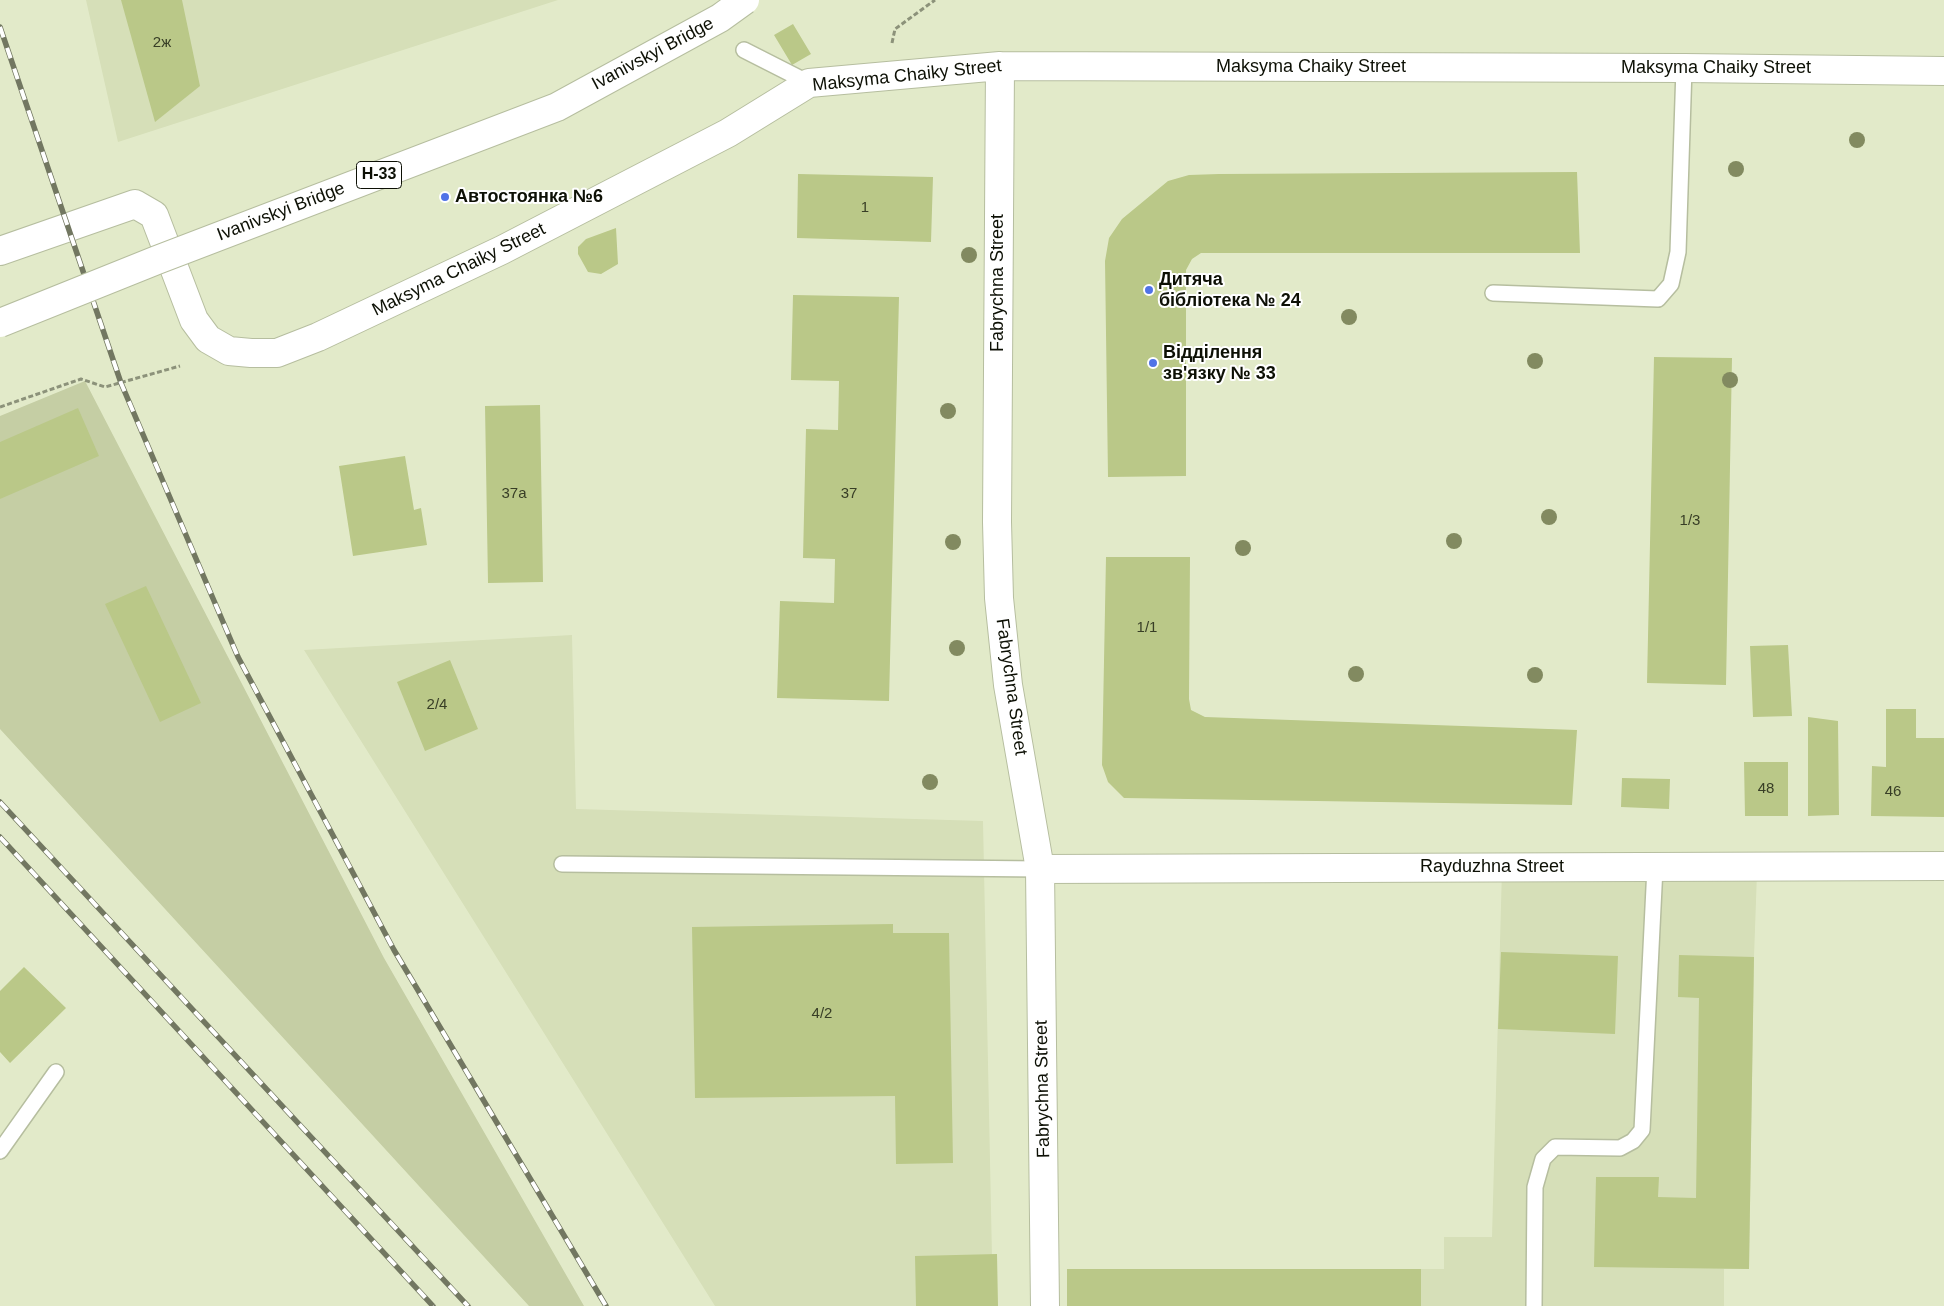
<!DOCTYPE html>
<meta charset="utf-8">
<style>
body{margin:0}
canvas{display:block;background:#e2eac9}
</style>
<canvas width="1944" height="1306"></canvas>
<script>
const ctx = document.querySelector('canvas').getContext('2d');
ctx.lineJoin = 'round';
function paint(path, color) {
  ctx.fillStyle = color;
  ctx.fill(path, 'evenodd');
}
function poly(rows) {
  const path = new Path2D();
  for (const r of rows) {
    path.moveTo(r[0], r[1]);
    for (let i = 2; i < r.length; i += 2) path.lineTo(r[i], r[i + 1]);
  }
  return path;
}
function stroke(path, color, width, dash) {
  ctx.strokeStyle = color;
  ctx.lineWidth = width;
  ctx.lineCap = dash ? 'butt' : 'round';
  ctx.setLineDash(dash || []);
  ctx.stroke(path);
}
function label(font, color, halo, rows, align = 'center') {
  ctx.font = font + ' Arial,sans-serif';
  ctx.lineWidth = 4;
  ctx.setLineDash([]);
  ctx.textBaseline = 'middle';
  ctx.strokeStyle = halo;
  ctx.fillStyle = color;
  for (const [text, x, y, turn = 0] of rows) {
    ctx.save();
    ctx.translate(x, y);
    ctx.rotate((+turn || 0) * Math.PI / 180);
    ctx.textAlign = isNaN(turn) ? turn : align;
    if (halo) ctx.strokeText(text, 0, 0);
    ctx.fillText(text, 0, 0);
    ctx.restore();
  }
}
paint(poly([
 [86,0,558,0,118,142],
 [572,635,576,809,983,821,993,1306,715,1306,304,650],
 [1502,869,1757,873,1754,957,1749,1269,1724,1269,1724,1306,1421,1306,1421,1269,1444,1269,1444,1237,1492,1237]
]), '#d6dfb8');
paint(poly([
 [85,381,384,958,584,1306,529,1306,0,729,0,416]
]), '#c5cea4');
paint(poly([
 [121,0,182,0,200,86,155,122],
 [793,24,811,54,792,65,774,35],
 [1577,172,1580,253,1201,253,1192,259,1186,270,1186,476,1108,477,1105,261,1109,238,1122,219,1168,181,1189,175,1219,174],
 [798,174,933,177,931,242,797,238],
 [616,228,618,264,601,274,588,272,578,254,578,247,586,239],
 [793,295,899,297,889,701,777,698,780,601,834,603,835,559,803,558,806,429,838,430,839,381,791,380],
 [1654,357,1732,358,1726,685,1647,683],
 [540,405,543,582,488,583,485,406],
 [78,408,99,456,0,499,0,442],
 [405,456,414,510,421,508,427,545,353,556,339,466],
 [1106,557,1190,557,1189,699,1191,710,1205,717,1577,730,1572,805,1124,798,1108,782,1102,765],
 [146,586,201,703,160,722,105,604],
 [1788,645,1792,716,1753,717,1750,646],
 [450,660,478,729,425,751,397,682],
 [1886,709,1916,709,1916,738,1944,738,1944,817,1871,816,1872,766,1886,767],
 [1808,717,1838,721,1839,815,1808,816],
 [1744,762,1788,762,1788,816,1745,816],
 [1622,778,1670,779,1669,809,1621,807],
 [893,924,893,933,949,933,953,1163,896,1164,895,1096,695,1098,692,927],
 [1501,952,1618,956,1615,1034,1498,1029],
 [1679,955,1754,957,1749,1269,1594,1267,1596,1177,1659,1177,1658,1197,1696,1198,1699,998,1678,997],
 [24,967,66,1008,10,1063,0,1052,0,991],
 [997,1254,998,1306,916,1306,915,1256],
 [1067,1269,1421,1269,1421,1306,1067,1306]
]), '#bac888');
const lane = poly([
 [744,50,809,83],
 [1493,293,1658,299,1671,284,1678,252,1684,68],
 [562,864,1040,869],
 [0,1151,56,1072],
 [1534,1306,1535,1187,1543,1159,1555,1147,1620,1148,1633,1141,1642,1130,1655,867]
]);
const street = poly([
 [1000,66,997,522,999,598,1008,685,1040,869,1045,1306],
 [0,251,135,204,154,215,194,320,208,339,229,351,251,353,277,353,318,337,502,250,728,133,809,83,1000,66,1684,68,1944,71],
 [1040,869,1944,866]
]);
stroke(lane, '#b6be9f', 18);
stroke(street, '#b6be9f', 30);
stroke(poly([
 [892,43,895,29,935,0],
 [0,407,81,379,105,387,180,366]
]), '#8c927a', 3, [5, 2.5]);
stroke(lane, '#fff', 15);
stroke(street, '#fff', 28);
const rail = poly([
 [0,27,121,383,238,657,394,950,606,1306],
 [0,802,468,1306],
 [0,837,433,1306]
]);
stroke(rail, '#727761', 5.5);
stroke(rail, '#fff', 4, [11]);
const primaryBridge = poly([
 [0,323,157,260,557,107,720,18,745,0]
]);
stroke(primaryBridge, '#b6be9f', 30, []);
stroke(primaryBridge, '#fff', 28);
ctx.fillStyle = '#828a60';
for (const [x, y] of [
 [1857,140],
 [1736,169],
 [969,255],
 [1349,317],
 [1535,361],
 [1730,380],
 [948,411],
 [1549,517],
 [1454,541],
 [953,542],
 [1243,548],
 [957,648],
 [1356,674],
 [1535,675],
 [930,782]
]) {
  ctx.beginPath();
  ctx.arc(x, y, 8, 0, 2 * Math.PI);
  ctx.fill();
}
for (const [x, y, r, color] of [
 [445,197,5,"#5073e7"],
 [1149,290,5,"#5073e7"],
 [1153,363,5,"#5073e7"]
]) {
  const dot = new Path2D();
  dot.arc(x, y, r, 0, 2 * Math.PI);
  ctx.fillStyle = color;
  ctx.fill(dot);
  stroke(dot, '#fff', 2);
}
label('15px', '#383e26', null, [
 ["2ж",162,43],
 ["1",865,208],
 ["37а",514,494],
 ["37",849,494],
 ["1/3",1690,521],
 ["1/1",1147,628],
 ["2/4",437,705],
 ["48",1766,789],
 ["46",1893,792],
 ["4/2",822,1014]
]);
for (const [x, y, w] of [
 [379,175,45]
]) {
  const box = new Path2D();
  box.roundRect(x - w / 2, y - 13.5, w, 27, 4);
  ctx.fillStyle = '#fff';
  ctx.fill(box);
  stroke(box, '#0d1005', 1);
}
label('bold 16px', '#0d1005', null, [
 ["Н-33",379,175]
]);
label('18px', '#0d1005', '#fff', [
 ["Ivanivskyi Bridge",653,54,-28],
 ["Maksyma Chaiky Street",1311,67],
 ["Maksyma Chaiky Street",1716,68],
 ["Maksyma Chaiky Street",907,76,-6],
 ["Ivanivskyi Bridge",281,212,-21],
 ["Maksyma Chaiky Street",459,270,-26],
 ["Fabrychna Street",998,283,-90],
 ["Fabrychna Street",1011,687,82],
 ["Rayduzhna Street",1492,867],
 ["Fabrychna Street",1043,1089,-91]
]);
label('bold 18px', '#0d1005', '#fff', [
 ["Автостоянка №6",455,197],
 ["Дитяча",1159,280],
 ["бібліотека № 24",1159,301],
 ["Відділення",1163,353],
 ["зв'язку № 33",1163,374]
], 'left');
</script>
